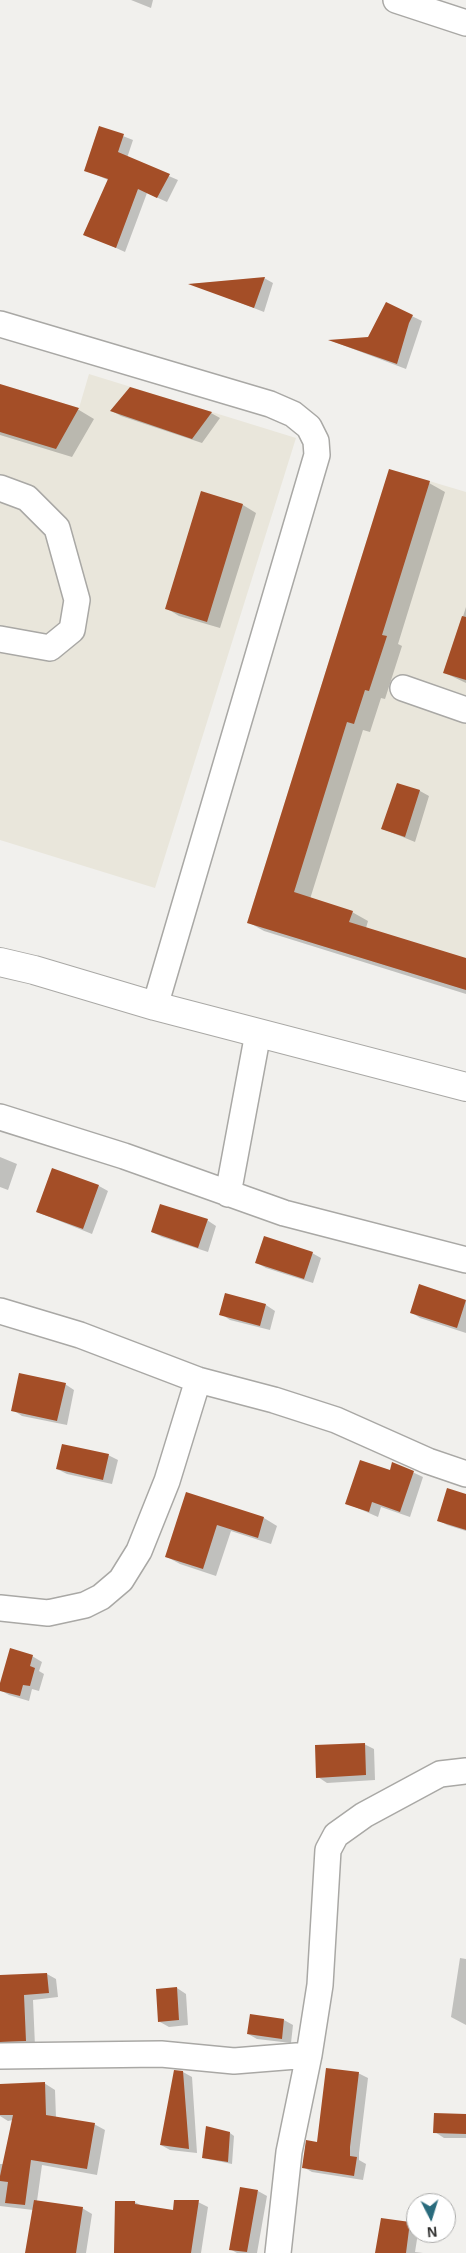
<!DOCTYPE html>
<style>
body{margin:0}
#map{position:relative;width:466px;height:2253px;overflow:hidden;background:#f1f0ed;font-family:Arial,sans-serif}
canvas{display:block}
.north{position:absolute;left:406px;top:2193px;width:50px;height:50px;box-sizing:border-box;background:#fff;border:1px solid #acacab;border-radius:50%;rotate:175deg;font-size:14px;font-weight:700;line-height:20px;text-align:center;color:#2f2f2e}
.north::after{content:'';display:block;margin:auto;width:18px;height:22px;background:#296b7d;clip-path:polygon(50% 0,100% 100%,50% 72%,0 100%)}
</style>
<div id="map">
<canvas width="466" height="2253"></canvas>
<div class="north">N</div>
</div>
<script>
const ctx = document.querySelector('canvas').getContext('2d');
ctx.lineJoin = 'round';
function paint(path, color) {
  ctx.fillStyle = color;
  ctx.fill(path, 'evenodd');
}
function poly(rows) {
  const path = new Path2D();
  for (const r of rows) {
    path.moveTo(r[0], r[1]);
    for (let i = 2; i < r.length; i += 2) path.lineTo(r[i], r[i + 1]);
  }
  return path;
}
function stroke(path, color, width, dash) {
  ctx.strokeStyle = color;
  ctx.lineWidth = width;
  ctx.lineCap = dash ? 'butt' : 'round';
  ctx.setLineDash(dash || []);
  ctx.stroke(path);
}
paint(poly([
 [89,374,296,438,155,888,0,840,0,384,79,408],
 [389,469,466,492,466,990,247,923]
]), '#e9e6db');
paint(poly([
 [131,0,153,0,151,8],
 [100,127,133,140,127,158,178,180,167,202,147,193,125,252,85,234,108,180,85,170],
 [264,278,273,283,264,312,192,284],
 [387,304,422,321,406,369,332,341,369,338],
 [0,385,79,410,94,419,72,457,0,435],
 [130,388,211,413,220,418,202,443,121,416,112,411],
 [429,483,445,492,398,644,402,646,385,699,381,698,370,732,363,730,310,899,352,912,368,921,366,928,466,959,466,994,264,931,248,922],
 [202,493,243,505,256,513,220,628,179,616,166,608],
 [466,607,466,683,445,673],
 [397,784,420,791,429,796,415,842,383,829],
 [0,1157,17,1164,8,1190,0,1187],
 [99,1186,108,1191,92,1234,37,1212],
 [207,1220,216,1226,208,1252,162,1237,152,1232],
 [312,1253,321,1258,313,1283,266,1268,257,1263],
 [420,1286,466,1301,466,1333,420,1318,411,1312],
 [226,1295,266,1305,275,1311,270,1330,230,1320,221,1314],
 [65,1384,74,1390,67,1425,22,1416,13,1410],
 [108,1455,118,1460,112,1484,67,1474,57,1469],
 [393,1463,423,1477,410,1517,381,1507,378,1517,346,1503,390,1472],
 [187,1494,264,1518,277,1526,271,1544,231,1531,216,1576,180,1564,167,1557],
 [466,1496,466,1531,447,1525,438,1520],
 [32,1656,42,1662,39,1671,44,1674,39,1691,32,1689,29,1701,9,1695,0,1690,0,1687],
 [364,1744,374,1749,375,1780,327,1783,318,1777],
 [460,1958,466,1959,466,2025,451,2017],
 [47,1974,56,1979,58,1997,33,2000,35,2046,0,2048,0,1976],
 [177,1988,186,1994,188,2025,169,2027,160,2022],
 [284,2020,293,2025,291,2043,257,2039,248,2034],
 [183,2072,192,2077,197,2153,170,2150,161,2145],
 [358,2073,368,2078,359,2153,359,2160,366,2164,363,2180,312,2172,303,2167],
 [44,2083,55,2090,56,2118,94,2124,105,2130,97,2175,42,2165,37,2201,82,2208,92,2214,86,2253,26,2253,33,2210,0,2206,0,2164,4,2164,13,2120,8,2121,0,2116,0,2085],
 [466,2115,466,2138,444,2138,435,2132],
 [230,2133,234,2136,232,2164,203,2158],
 [258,2191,267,2196,257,2253,237,2253,230,2249],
 [135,2202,142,2206,174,2212,198,2202,208,2207,201,2253,115,2253],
 [410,2223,416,2227,418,2233,415,2252,423,2253,377,2253]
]), '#0003');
paint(poly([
 [99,126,124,134,118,152,170,174,157,198,138,189,116,248,83,235,108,179,84,171],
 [265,277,254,308,188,284],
 [386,302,413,315,409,323,397,364,328,340,368,337],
 [0,384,79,408,56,449,0,432],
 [130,387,212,412,192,439,110,411],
 [389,469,430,481,382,635,387,636,369,691,365,690,354,724,347,722,294,892,353,911,349,922,466,958,466,990,247,923],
 [201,491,243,504,207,622,165,609],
 [462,616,466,617,466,680,443,673],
 [397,783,420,790,405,837,381,829],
 [52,1168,99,1185,83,1229,36,1212],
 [160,1204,208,1219,198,1248,151,1232],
 [264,1236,313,1252,304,1279,255,1263],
 [419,1284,466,1300,457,1328,410,1313],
 [225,1293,266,1304,260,1326,219,1315],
 [19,1373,66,1383,57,1421,11,1411],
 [62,1444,109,1454,103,1480,56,1469],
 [360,1460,390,1470,392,1462,414,1471,400,1512,372,1502,369,1512,345,1504],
 [447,1488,466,1494,466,1530,437,1521],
 [186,1492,264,1517,258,1538,217,1525,203,1569,165,1557],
 [10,1648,33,1655,30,1666,35,1668,30,1686,23,1685,20,1696,0,1691,0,1683],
 [365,1743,366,1775,316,1778,315,1745],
 [47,1973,49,1993,24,1995,26,2041,0,2042,0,1975],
 [177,1987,179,2020,158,2022,156,1989],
 [250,2014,284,2019,282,2039,247,2034],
 [326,2068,359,2072,350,2147,350,2156,357,2157,354,2176,302,2168,306,2140,317,2142],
 [174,2070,183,2071,189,2149,160,2145],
 [45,2082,46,2115,95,2123,87,2169,31,2160,25,2205,5,2203,8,2182,0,2181,0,2176,13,2115,0,2115,0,2084],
 [434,2113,466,2114,466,2134,433,2133],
 [206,2126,230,2132,228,2162,202,2158],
 [240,2187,258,2190,247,2252,229,2250],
 [34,2200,83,2207,76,2253,25,2253],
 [174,2200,199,2200,191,2253,114,2253,115,2201,135,2201,135,2204,173,2210],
 [381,2218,410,2222,406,2253,375,2253]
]), '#a44e27');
const minor = poly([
 [396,0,466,23],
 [0,324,270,404,293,414,309,427,316,441,317,455,155,1006],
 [0,488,27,498,57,528,77,600,72,630,50,648,0,639],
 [403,688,466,710],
 [0,1117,124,1156,284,1213,466,1260],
 [228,1194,258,1033],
 [0,1311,80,1335,198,1380,274,1400,336,1420,428,1461,466,1474],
 [0,1608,48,1613,85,1605,101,1597,121,1580,139,1551,167,1481,198,1380],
 [0,2056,161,2054,234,2061,309,2055],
 [278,2253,289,2152,309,2055,320,1985,328,1850,336,1835,364,1815,440,1774,466,1771]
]);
const highway = poly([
 [0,962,34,970,155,1006,466,1087]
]);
stroke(minor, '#a9a8a5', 28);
stroke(highway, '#a9a8a5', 30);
stroke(minor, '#fff', 25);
stroke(highway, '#fff', 28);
</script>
